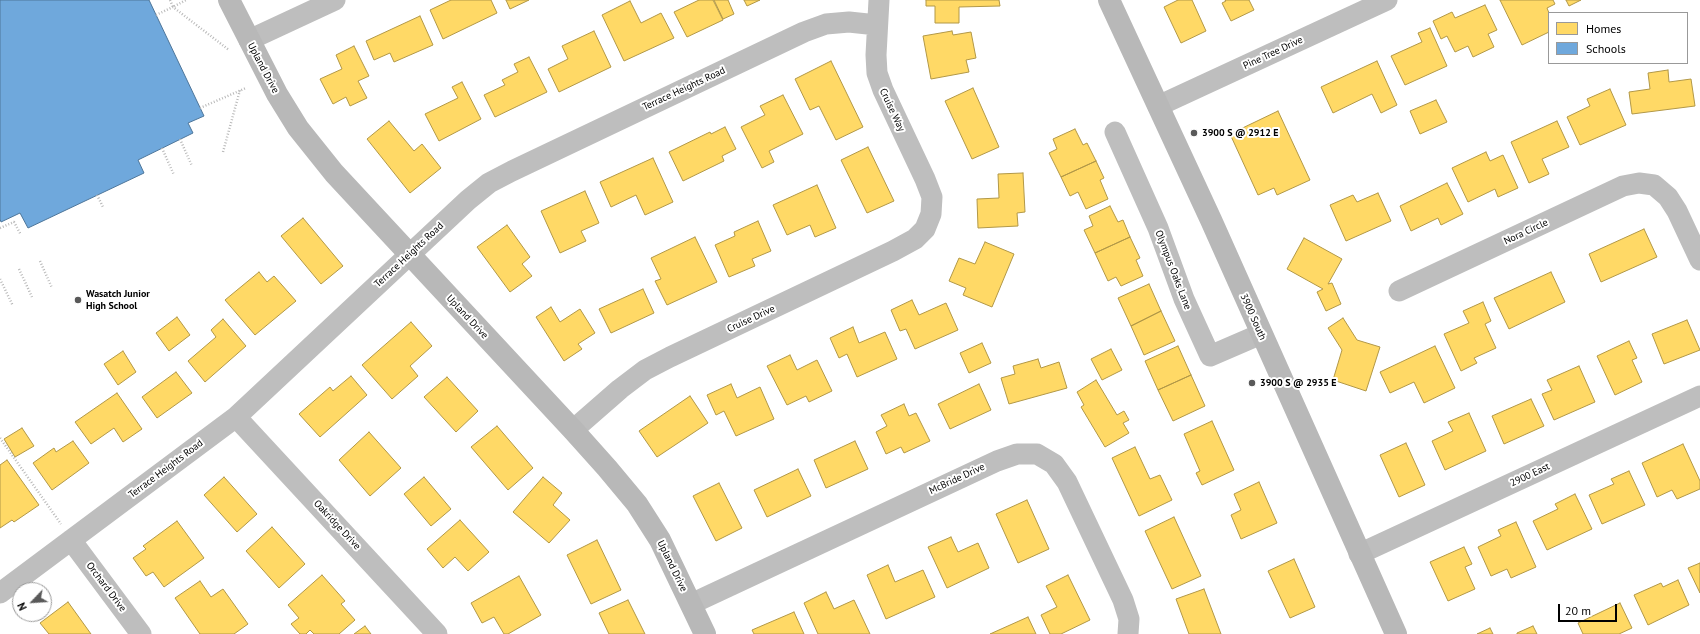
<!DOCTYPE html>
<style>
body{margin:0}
#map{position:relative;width:1700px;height:634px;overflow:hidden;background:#fff;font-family:"PT Sans",sans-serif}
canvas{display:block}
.legend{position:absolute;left:1548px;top:12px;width:140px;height:52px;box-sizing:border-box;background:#fff;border:1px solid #999;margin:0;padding:5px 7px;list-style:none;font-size:12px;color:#000}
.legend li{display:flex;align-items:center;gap:8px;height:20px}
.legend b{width:20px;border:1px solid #999}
.north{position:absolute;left:12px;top:582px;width:40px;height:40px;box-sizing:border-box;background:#fff;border:1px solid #999;border-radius:50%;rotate:245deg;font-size:11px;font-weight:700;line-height:16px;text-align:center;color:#000}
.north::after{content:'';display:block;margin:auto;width:14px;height:18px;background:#595959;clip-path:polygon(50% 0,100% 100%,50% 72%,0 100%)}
.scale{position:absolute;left:1558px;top:604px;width:59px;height:18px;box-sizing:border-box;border:2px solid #000;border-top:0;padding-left:5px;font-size:12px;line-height:14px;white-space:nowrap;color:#000;-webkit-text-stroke:3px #fff;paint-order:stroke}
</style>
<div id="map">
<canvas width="1700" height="634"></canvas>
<ul class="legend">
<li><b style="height:11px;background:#ffd966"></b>Homes</li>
<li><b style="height:11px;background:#6fa8dc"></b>Schools</li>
</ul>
<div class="north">N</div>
<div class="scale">20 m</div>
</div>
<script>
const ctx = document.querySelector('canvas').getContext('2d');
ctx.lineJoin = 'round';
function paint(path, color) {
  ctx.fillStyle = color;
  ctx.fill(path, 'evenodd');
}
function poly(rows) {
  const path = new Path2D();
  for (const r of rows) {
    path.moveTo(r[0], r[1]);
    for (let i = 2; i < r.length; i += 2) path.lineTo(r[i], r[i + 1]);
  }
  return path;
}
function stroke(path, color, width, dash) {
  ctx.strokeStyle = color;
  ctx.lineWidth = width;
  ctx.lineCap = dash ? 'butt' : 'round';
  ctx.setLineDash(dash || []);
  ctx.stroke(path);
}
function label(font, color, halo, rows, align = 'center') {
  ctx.font = font + ' "PT Sans",sans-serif';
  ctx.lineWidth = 4;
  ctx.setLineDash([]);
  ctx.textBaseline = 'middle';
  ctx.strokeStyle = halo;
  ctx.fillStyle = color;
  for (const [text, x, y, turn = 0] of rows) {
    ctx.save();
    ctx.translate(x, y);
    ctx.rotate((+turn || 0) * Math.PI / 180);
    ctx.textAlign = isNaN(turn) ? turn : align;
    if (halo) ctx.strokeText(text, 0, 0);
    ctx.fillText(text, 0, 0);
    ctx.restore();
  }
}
const homes = poly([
 [451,0,491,0,497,13,443,39,430,10,451,0],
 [506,0,529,0,510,9,506,0],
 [699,0,713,0,723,20,687,37,674,12,699,0],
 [714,0,728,0,734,14,723,19,714,0],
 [744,0,760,0,747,6,744,0],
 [926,0,999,0,1000,6,959,7,959,23,935,23,935,6,926,6,926,0],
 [1178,0,1192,0,1206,31,1181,43,1164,7,1178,0],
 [1225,0,1249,0,1254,10,1231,21,1222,3,1226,1,1225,0],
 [1500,0,1553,0,1555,4,1547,8,1549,13,1549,32,1522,45,1500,0],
 [1566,0,1581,0,1569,6,1566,0],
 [630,1,641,23,661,13,674,38,624,61,602,15,630,1],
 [1485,5,1497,30,1488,34,1494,47,1473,57,1468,46,1455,52,1447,36,1441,39,1433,21,1452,12,1455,18,1485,5],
 [420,16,433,45,394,62,390,53,374,60,366,41,420,16],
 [1430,28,1447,66,1405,85,1391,56,1422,42,1418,33,1430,28],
 [594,31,611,67,559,92,548,69,568,59,562,46,594,31],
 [952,31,953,35,971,32,976,58,966,60,969,72,931,79,923,36,952,31],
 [354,46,369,76,358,81,367,98,350,106,346,97,333,104,320,79,342,69,336,55,354,46],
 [529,57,547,92,495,117,484,95,505,85,502,80,518,72,514,64,529,57],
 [831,61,863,127,836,140,819,106,810,110,795,79,831,61],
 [1377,61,1397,105,1381,113,1372,94,1333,113,1321,87,1377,61],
 [1668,70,1669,82,1691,79,1695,106,1632,114,1629,92,1650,89,1648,73,1668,70],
 [462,82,481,119,439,141,425,114,458,98,452,87,462,82],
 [973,88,999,147,972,159,945,101,973,88],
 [1610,89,1626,125,1580,145,1567,117,1590,106,1587,99,1610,89],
 [783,95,803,134,769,151,774,162,762,168,741,127,765,115,760,106,783,95],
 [1436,100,1447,122,1420,134,1410,111,1436,100],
 [1278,111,1310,180,1277,195,1274,188,1258,195,1230,134,1278,111],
 [389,121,414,151,422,144,441,168,410,193,367,139,389,121],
 [1557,121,1569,147,1542,159,1549,174,1529,183,1511,142,1557,121],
 [725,127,736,149,722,156,724,161,683,181,669,152,710,132,711,134,725,127],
 [1075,129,1083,145,1087,143,1096,161,1061,177,1049,153,1057,149,1053,139,1075,129],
 [868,147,894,201,867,213,841,160,868,147],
 [1486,152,1490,161,1503,155,1518,188,1498,197,1495,189,1468,202,1452,168,1486,152],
 [653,158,673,202,645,215,636,195,611,207,600,182,653,158],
 [1096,161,1104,178,1100,180,1108,199,1086,209,1078,192,1070,196,1061,177,1096,161],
 [1023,173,1025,212,1017,213,1018,226,978,228,977,199,999,198,998,174,1023,173],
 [1447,183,1463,214,1441,225,1438,218,1411,231,1400,206,1447,183],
 [817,185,836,228,815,237,810,225,787,235,773,205,817,185],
 [585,191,599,223,581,231,586,241,560,253,541,211,585,191],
 [1378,193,1391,221,1346,241,1330,205,1353,195,1357,202,1378,193],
 [1110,206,1118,222,1123,220,1130,237,1095,253,1084,230,1093,226,1089,216,1110,206],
 [303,218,343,266,321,284,281,236,303,218],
 [758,221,771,251,752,259,755,266,729,277,715,245,735,236,734,232,758,221],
 [507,225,530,257,522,264,532,276,510,292,477,247,507,225],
 [1644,229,1657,257,1601,282,1589,254,1644,229],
 [695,237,717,282,667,305,655,281,661,279,651,258,695,237],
 [1130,237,1140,258,1136,260,1143,276,1121,286,1116,277,1108,281,1095,253,1130,237],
 [1304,238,1342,259,1328,284,1332,283,1341,304,1326,311,1317,292,1323,289,1287,269,1304,238],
 [985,242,1014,254,992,307,963,295,966,288,949,281,959,258,975,264,985,242],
 [259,272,267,282,274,276,296,301,255,335,225,300,259,272],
 [1551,272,1565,302,1509,329,1494,298,1551,272],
 [1149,284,1161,311,1131,326,1118,298,1149,284],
 [643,289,654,313,611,333,599,309,643,289],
 [912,300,919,315,946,303,958,330,915,349,906,329,900,331,891,310,912,300],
 [1483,302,1491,321,1485,324,1496,348,1474,358,1477,363,1461,371,1444,334,1469,323,1463,311,1483,302],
 [551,307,560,322,580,309,595,333,578,344,582,349,564,361,536,317,551,307],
 [1161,311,1175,341,1144,355,1131,326,1161,311],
 [177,317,190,335,169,351,156,333,177,317],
 [1343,318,1357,340,1380,347,1366,391,1333,380,1342,350,1328,328,1343,318],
 [223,319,246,346,205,382,188,361,216,337,211,330,223,319],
 [1687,320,1700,350,1664,364,1652,334,1687,320],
 [411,322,432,346,410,366,418,376,392,399,362,365,411,322],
 [853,327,859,343,885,332,897,359,857,377,847,354,839,358,830,338,853,327],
 [1629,341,1637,358,1632,360,1642,382,1615,395,1597,356,1629,341],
 [982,343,991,363,969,373,960,353,982,343],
 [1178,346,1191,375,1158,390,1145,361,1178,346],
 [1435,346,1455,388,1424,403,1414,382,1390,393,1380,372,1435,346],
 [1111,349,1122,370,1102,380,1091,359,1111,349],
 [123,351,136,372,118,385,104,364,123,351],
 [790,355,797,370,817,360,832,391,809,402,806,396,787,405,767,366,790,355],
 [1038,359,1041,368,1059,362,1067,388,1009,404,1001,378,1015,374,1013,366,1038,359],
 [1579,366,1595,402,1554,420,1542,394,1552,390,1547,380,1579,366],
 [176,372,192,393,157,418,142,397,176,372],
 [1191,375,1205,406,1173,421,1158,390,1191,375],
 [351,376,367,395,320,437,299,414,330,387,333,391,351,376],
 [447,377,478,411,456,432,424,397,447,377],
 [1096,380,1117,415,1124,411,1129,420,1123,423,1129,433,1105,447,1081,407,1084,405,1077,392,1096,380],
 [731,384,737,398,760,387,774,419,736,436,724,411,716,415,707,395,731,384],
 [979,384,991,410,950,429,938,404,979,384],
 [117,393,142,429,123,442,114,428,91,444,75,422,117,393],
 [690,396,708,423,657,457,639,431,690,396],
 [1531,399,1544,426,1504,444,1492,416,1531,399],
 [904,404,909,416,916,413,930,441,904,453,901,447,886,454,876,432,887,426,881,415,904,404],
 [1469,413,1486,451,1445,470,1432,441,1453,431,1448,422,1469,413],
 [1212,421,1234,470,1202,485,1196,473,1200,471,1184,434,1212,421],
 [497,426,533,468,508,490,471,447,497,426],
 [22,428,34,446,15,457,4,439,22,428],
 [369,432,401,468,370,496,339,460,369,432],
 [73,441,89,463,52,490,33,463,54,448,56,452,73,441],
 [855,441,868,469,826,488,814,460,855,441],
 [1406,443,1425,485,1399,497,1380,455,1406,443],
 [1683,444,1700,481,1700,489,1677,499,1672,490,1657,497,1642,463,1683,444],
 [1135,447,1150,479,1160,475,1172,500,1139,516,1112,458,1135,447],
 [7,460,39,505,14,522,12,520,0,528,0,465,7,460],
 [798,469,811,496,767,517,754,490,798,469],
 [1629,471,1645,505,1602,524,1589,495,1614,484,1611,479,1629,471],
 [224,477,257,514,237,532,204,495,224,477],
 [424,477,451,509,431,526,404,494,424,477],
 [543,477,562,493,553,505,570,520,549,543,513,512,543,477],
 [1259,482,1277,523,1241,539,1231,515,1241,510,1234,494,1259,482],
 [719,483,742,528,716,541,693,496,719,483],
 [1575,494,1592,529,1547,550,1533,521,1558,509,1555,504,1575,494],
 [1027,500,1049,549,1018,563,996,514,1027,500],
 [1174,517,1201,576,1172,589,1145,531,1174,517],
 [460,520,489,552,468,571,455,557,443,568,427,549,460,520],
 [177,521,204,558,164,587,153,572,146,576,133,558,146,549,143,546,177,521],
 [1516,522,1536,567,1511,578,1507,569,1491,576,1478,547,1501,536,1498,530,1516,522],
 [272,527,305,564,279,588,246,551,272,527],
 [951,537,958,552,978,543,989,568,947,588,928,547,951,537],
 [597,540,621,590,591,604,567,555,597,540],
 [1464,547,1472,564,1465,567,1475,589,1448,601,1430,562,1464,547],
 [1294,559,1315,607,1290,618,1268,571,1294,559],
 [1700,563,1700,593,1688,568,1700,563],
 [888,565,895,582,923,570,935,597,886,619,867,575,888,565],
 [322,575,345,601,341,604,355,620,339,634,314,634,310,630,306,634,300,634,291,624,299,618,288,605,322,575],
 [1068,575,1090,620,1061,634,1050,634,1041,615,1057,607,1046,586,1068,575],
 [519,576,541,615,508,634,504,634,494,617,482,623,471,603,519,576],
 [1678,580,1689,605,1648,625,1634,595,1661,583,1663,587,1678,580],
 [200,581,211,597,223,589,248,624,234,634,200,634,175,598,200,581],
 [1204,589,1221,634,1189,634,1176,599,1204,589],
 [826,592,834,609,854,600,870,634,818,634,804,603,826,592],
 [628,600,645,634,609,634,599,613,628,600],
 [68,602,91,634,49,634,40,623,68,602],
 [1620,603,1632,628,1619,634,1583,634,1578,623,1620,603],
 [794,612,804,634,754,634,752,630,794,612],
 [1028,617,1036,634,990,634,1028,617],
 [365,626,371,634,354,634,365,626],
 [1533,626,1537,634,1517,634,1517,633,1533,626],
 [1490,628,1493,634,1477,634,1490,628]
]);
paint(homes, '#ffd966');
stroke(homes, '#b29847', 1);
const schools = poly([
 [0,0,149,0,204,116,188,123,193,133,138,160,144,173,28,228,20,213,1,222,0,219,0,0]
]);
paint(schools, '#6fa8dc');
stroke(schools, '#4e769a', 1);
stroke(poly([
 [170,0,173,7,186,0],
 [156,15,173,7,229,50],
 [200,108,246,88],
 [180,139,192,166],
 [162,148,174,175],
 [223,152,240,90],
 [97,195,103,207],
 [0,228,14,222,21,235],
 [40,261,52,288],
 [19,269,32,297],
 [0,279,13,306],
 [0,438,61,524]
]), '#b9b9b9', 2.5, [1, 2]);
stroke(poly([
 [249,40,335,0],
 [1158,106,1387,0],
 [1115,132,1158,228,1184,299,1210,356,1261,334],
 [1399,291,1623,186,1639,183,1654,185,1668,197,1677,211,1700,260],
 [236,417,437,634],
 [573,430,620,389,645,370,670,357,893,251,915,239,925,229,931,214,932,197,925,179,883,90,877,73,876,55,879,0],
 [71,540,141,634],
 [1359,554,1700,396],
 [0,593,236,417,468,200,489,183,512,171,804,32,826,24,849,22,877,25],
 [691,604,997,461,1017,454,1037,454,1054,464,1067,482,1123,600,1129,619,1128,634]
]), '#bebebe', 21);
stroke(poly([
 [229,0,277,94,298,128,334,173,573,430,607,468,637,504,660,540,705,634],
 [1109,0,1211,220,1396,634]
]), '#b8b8b8', 22);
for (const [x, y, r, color] of [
 [1194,133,4,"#595959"],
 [78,300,4,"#595959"],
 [1252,383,4,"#595959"]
]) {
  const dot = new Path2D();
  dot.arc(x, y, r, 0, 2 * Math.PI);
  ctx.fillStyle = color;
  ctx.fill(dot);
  stroke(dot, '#fff', 1.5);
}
label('10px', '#000', '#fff', [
 ["Pine Tree Drive",1273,53,-25],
 ["Upland Drive",263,68,62],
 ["Terrace Heights Road",684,89,-25],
 ["Cruise Way",892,110,65],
 ["Nora Circle",1526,232,-25],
 ["Terrace Heights Road",409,255,-43],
 ["Olympus Oaks Lane",1173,270,69],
 ["Upland Drive",467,317,47],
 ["3900 South",1253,317,66],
 ["Cruise Drive",751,319,-25],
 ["Terrace Heights Road",166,469,-37],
 ["2900 East",1530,475,-25],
 ["McBride Drive",957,479,-25],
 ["Oakridge Drive",337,525,47],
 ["Upland Drive",672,566,64],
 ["Orchard Drive",106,587,53]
]);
label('bold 10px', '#000', '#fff', [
 ["3900 S @ 2912 E",1202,133],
 ["Wasatch Junior",86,294],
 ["High School",86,306],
 ["3900 S @ 2935 E",1260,383]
], 'left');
</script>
